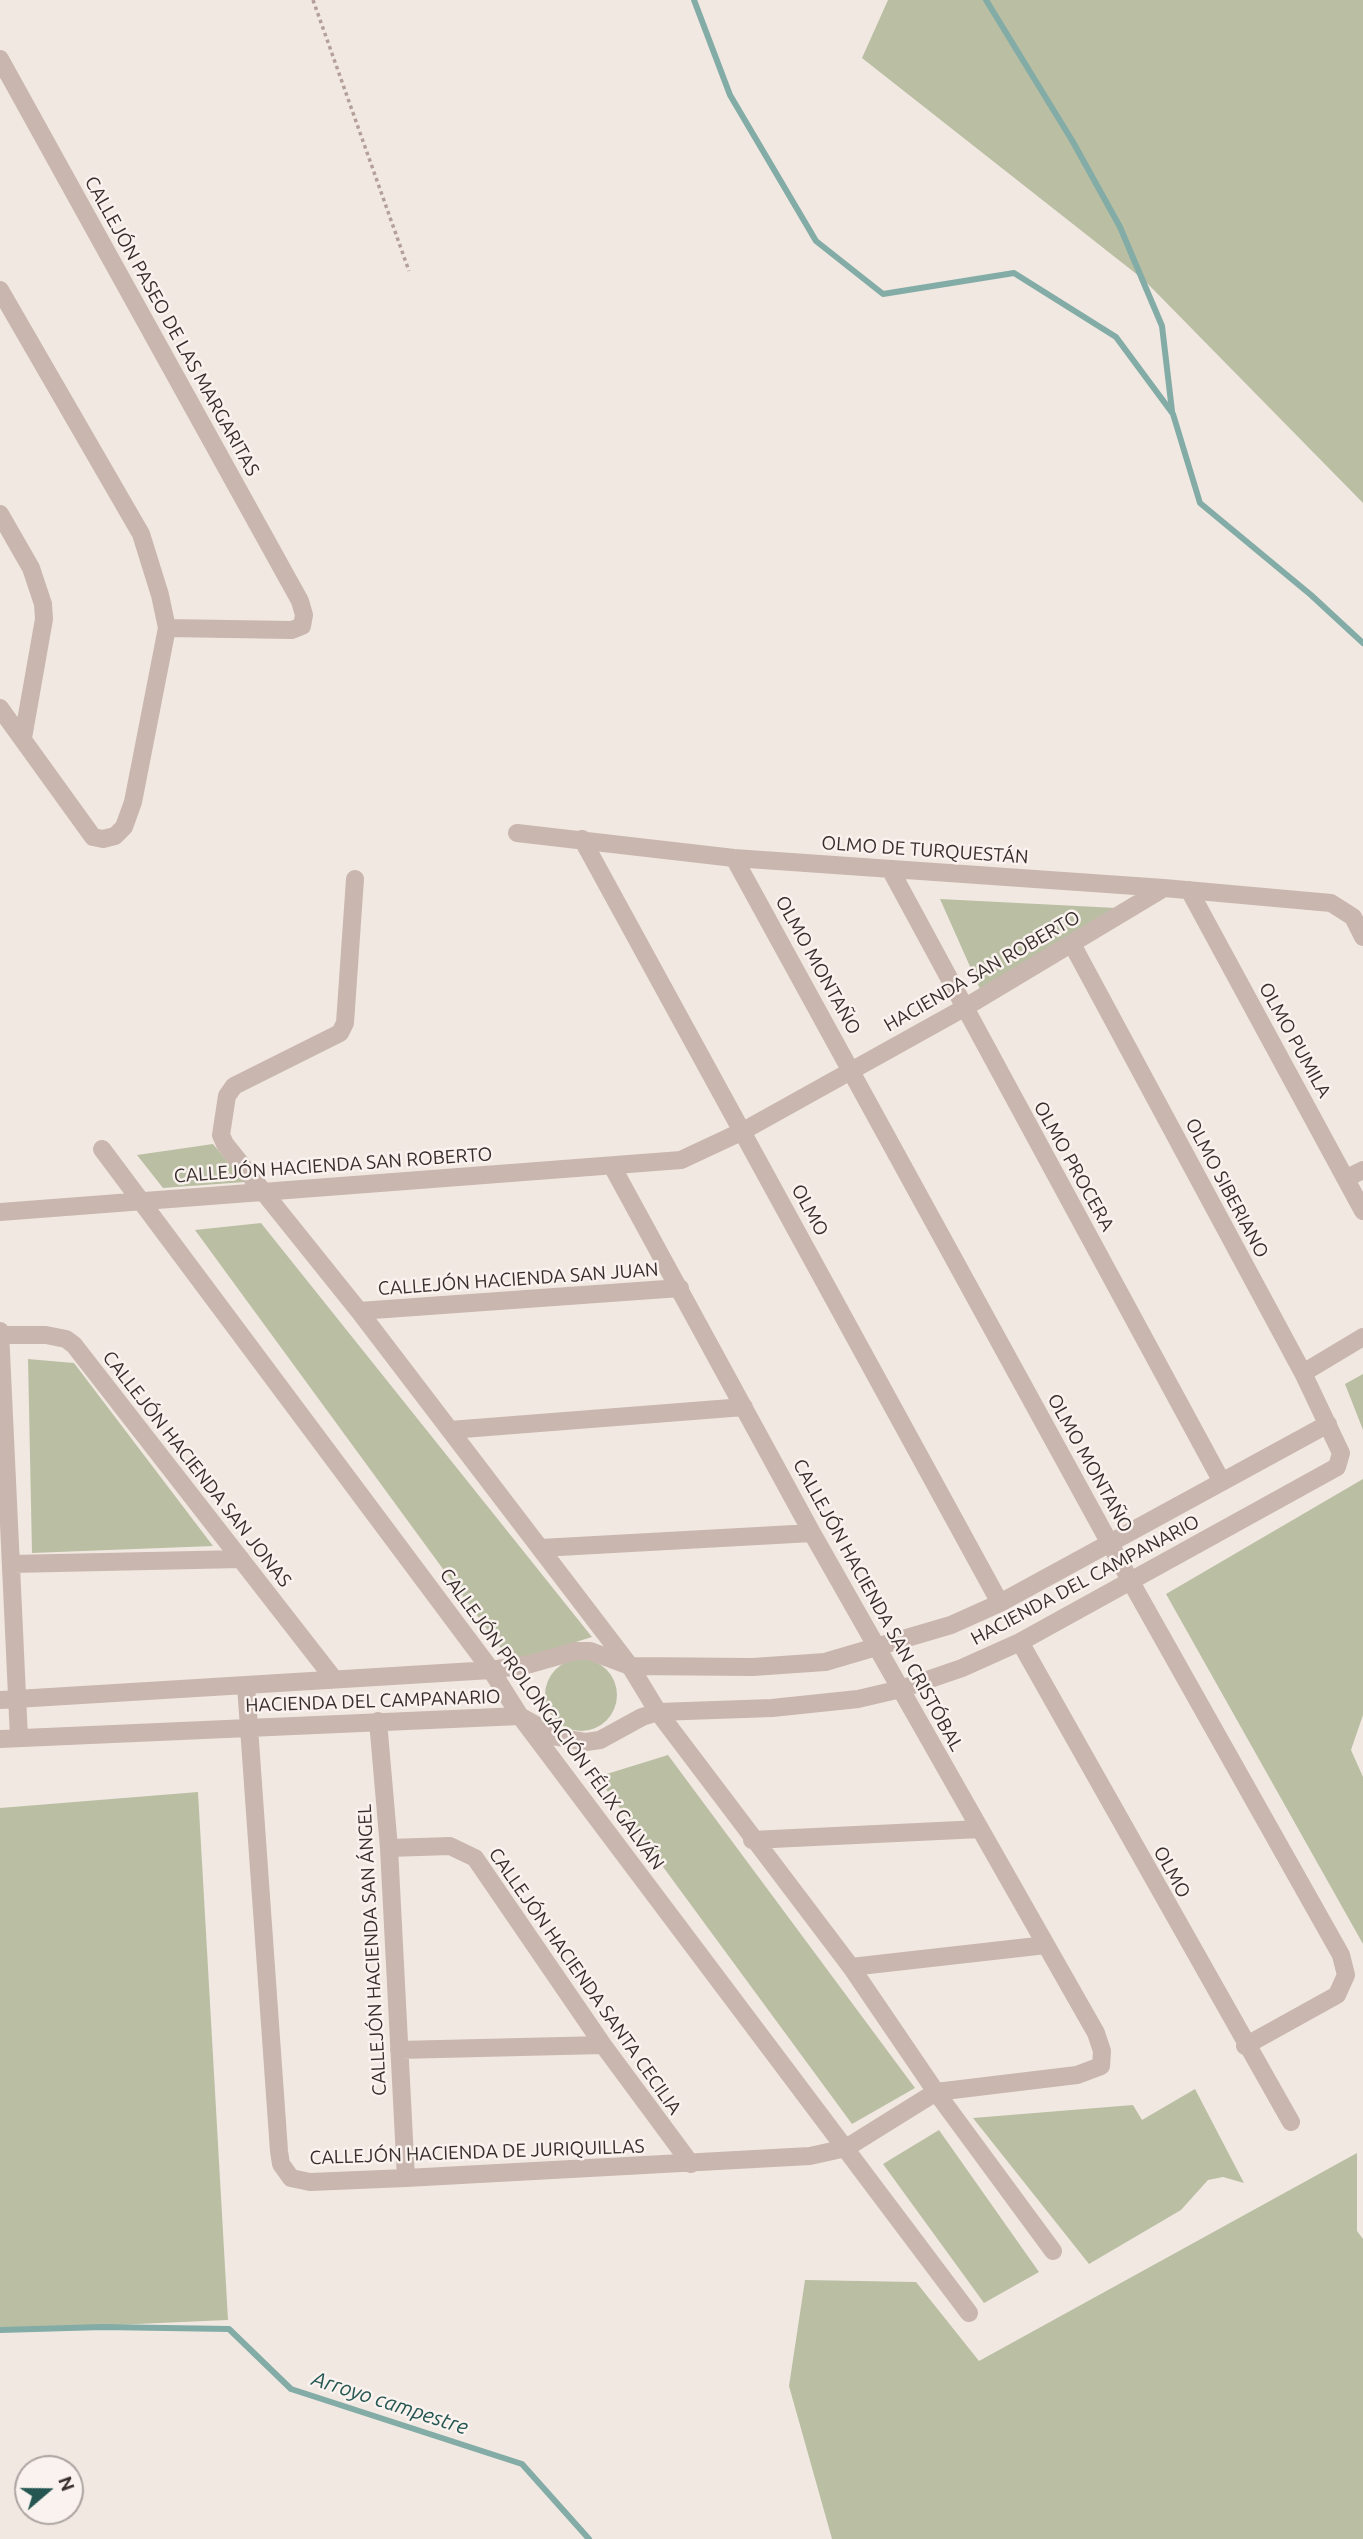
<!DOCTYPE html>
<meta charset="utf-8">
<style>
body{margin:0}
#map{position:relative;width:1363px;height:2539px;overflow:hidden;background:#f1e8e2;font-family:Ubuntu,sans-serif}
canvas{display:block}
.north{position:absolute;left:14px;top:2455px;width:70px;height:70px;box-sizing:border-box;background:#f9f2ee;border:2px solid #aca4a0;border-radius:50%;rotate:70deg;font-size:19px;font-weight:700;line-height:28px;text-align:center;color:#382e2c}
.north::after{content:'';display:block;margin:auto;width:24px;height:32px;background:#255652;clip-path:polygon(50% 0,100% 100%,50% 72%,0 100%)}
</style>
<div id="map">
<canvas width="1363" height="2539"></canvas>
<div class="north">N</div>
</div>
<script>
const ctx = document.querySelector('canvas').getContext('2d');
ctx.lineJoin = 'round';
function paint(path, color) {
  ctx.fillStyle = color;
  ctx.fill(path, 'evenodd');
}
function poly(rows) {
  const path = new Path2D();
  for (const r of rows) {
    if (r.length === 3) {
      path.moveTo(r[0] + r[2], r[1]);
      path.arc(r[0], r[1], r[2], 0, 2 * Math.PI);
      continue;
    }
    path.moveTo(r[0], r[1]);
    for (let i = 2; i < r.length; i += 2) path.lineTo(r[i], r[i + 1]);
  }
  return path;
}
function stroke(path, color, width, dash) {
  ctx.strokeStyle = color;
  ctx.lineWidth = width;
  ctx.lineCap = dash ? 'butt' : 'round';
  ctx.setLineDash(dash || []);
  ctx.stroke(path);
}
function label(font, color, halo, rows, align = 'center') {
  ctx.font = font + ' Ubuntu,sans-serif';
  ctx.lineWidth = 5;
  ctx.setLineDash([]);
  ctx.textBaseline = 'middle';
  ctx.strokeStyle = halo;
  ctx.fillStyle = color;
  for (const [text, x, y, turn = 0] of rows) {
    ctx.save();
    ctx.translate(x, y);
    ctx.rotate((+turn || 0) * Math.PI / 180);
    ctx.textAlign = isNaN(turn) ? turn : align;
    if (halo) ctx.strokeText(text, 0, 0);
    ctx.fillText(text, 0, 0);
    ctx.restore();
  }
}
paint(poly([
 [888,0,1363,0,1363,503,1144,280,862,58],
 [940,899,1136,909,980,989],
 [213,1144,245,1182,163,1188,137,1155],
 [261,1223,592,1637,511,1662,195,1230],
 [28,1359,74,1363,213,1546,32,1553],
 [1363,1374,1363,1430,1345,1384],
 [1363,1479,1363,1715,1351,1750,1363,1777,1363,1944,1166,1594],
 [581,1695,36],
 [668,1755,915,2088,852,2124,597,1777],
 [198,1792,228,2320,0,2330,0,1808],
 [1195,2089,1244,2183,1223,2177,1208,2180,1181,2210,1089,2264,973,2118,1133,2105,1142,2120],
 [939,2130,1039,2272,984,2303,883,2164],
 [1357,2153,1357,2231,1363,2239,1363,2539,832,2539,789,2386,805,2280,916,2282,979,2361]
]), '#babfa3');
stroke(poly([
 [694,0,730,95,816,241,883,294,1014,273,1116,337,1173,414,1200,503,1311,595,1363,643],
 [986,0,1073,142,1120,227,1162,326,1172,411],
 [0,2330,103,2327,229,2329,291,2389,522,2464,589,2539]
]), '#83aca7', 6);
stroke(poly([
 [313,0,409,271]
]), '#b4a099', 3.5, [3.5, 3.5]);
stroke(poly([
 [0,59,300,601,304,615,302,626,292,630,167,628],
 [0,290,141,534,160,595,167,628,133,802,124,827,115,836,103,839,93,837,0,708],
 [0,514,31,568,43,604,44,619,23,738],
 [517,833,734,858,1164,888,1331,903,1353,917,1363,937],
 [582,839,1000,1603],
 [734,858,1131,1582,1341,1955,1346,1975,1337,1995,1245,2046],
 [890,869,1222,1482],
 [355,879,345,1023,340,1033,234,1086,227,1096,221,1135,225,1144,359,1311,630,1666,658,1712,851,1967,936,2092,1053,2251],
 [1189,890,1363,1211],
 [102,1149,491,1670,520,1716,969,2313],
 [1347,1178,1363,1170],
 [0,1212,681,1160,743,1131,964,1008,1164,888],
 [359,1311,680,1288],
 [0,1331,19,1738],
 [0,1335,46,1335,66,1339,74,1345,334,1679],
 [1303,1373,1363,1337],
 [450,1430,744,1407],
 [541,1548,812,1533],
 [11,1564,241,1559],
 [1020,1642,1291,2122],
 [246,1685,279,2151,281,2164,291,2178,310,2182,406,2178,810,2156,846,2148,936,2092,1077,2075,1101,2066,1102,2051,1096,2033,812,1533,612,1166],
 [0,1700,491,1670,530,1664,576,1651,590,1651,630,1666,753,1667,825,1662,951,1625,1000,1603,1328,1424],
 [378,1721,389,1848,406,2178],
 [0,1739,520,1716,557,1737,586,1742,600,1740,642,1717,658,1712,772,1708,858,1699,901,1689,962,1668,1020,1642,1337,1467,1341,1453,1303,1373,1072,944],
 [752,1840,980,1829],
 [389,1848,450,1846,475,1858,603,2045,691,2164],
 [851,1967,1046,1945],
 [399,2050,603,2045]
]), '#c9b6ae', 18);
label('19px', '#382e2c', '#f9f2ee', [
 ["CALLEJÓN PASEO DE LAS MARGARITAS",172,326,61],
 ["OLMO DE TURQUESTÁN",925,850,4],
 ["OLMO MONTAÑO",818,965,61],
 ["HACIENDA SAN ROBERTO",982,971,-30],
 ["OLMO PUMILA",1295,1040,61],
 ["CALLEJÓN HACIENDA SAN ROBERTO",333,1165,-4],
 ["OLMO PROCERA",1074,1166,61],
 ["OLMO SIBERIANO",1227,1188,62],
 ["OLMO",810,1210,61],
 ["CALLEJÓN HACIENDA SAN JUAN",518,1279,-4],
 ["OLMO MONTAÑO",1090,1463,61],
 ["CALLEJÓN HACIENDA SAN JONAS",197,1469,52],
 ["HACIENDA DEL CAMPANARIO",1085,1580,-28],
 ["CALLEJÓN HACIENDA SAN CRISTÓBAL",878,1605,61],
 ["HACIENDA DEL CAMPANARIO",373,1701,-2],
 ["CALLEJÓN PROLONGACIÓN FÉLIX GALVÁN",552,1719,54],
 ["OLMO",1172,1872,61],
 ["CALLEJÓN HACIENDA SAN ÁNGEL",372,1950,-93],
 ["CALLEJÓN HACIENDA SANTA CECILIA",585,1981,55],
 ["CALLEJÓN HACIENDA DE JURIQUILLAS",477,2152,-2]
]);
label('italic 21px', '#255652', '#f9f2ee', [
 ["Arroyo campestre",390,2403,18]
]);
</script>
